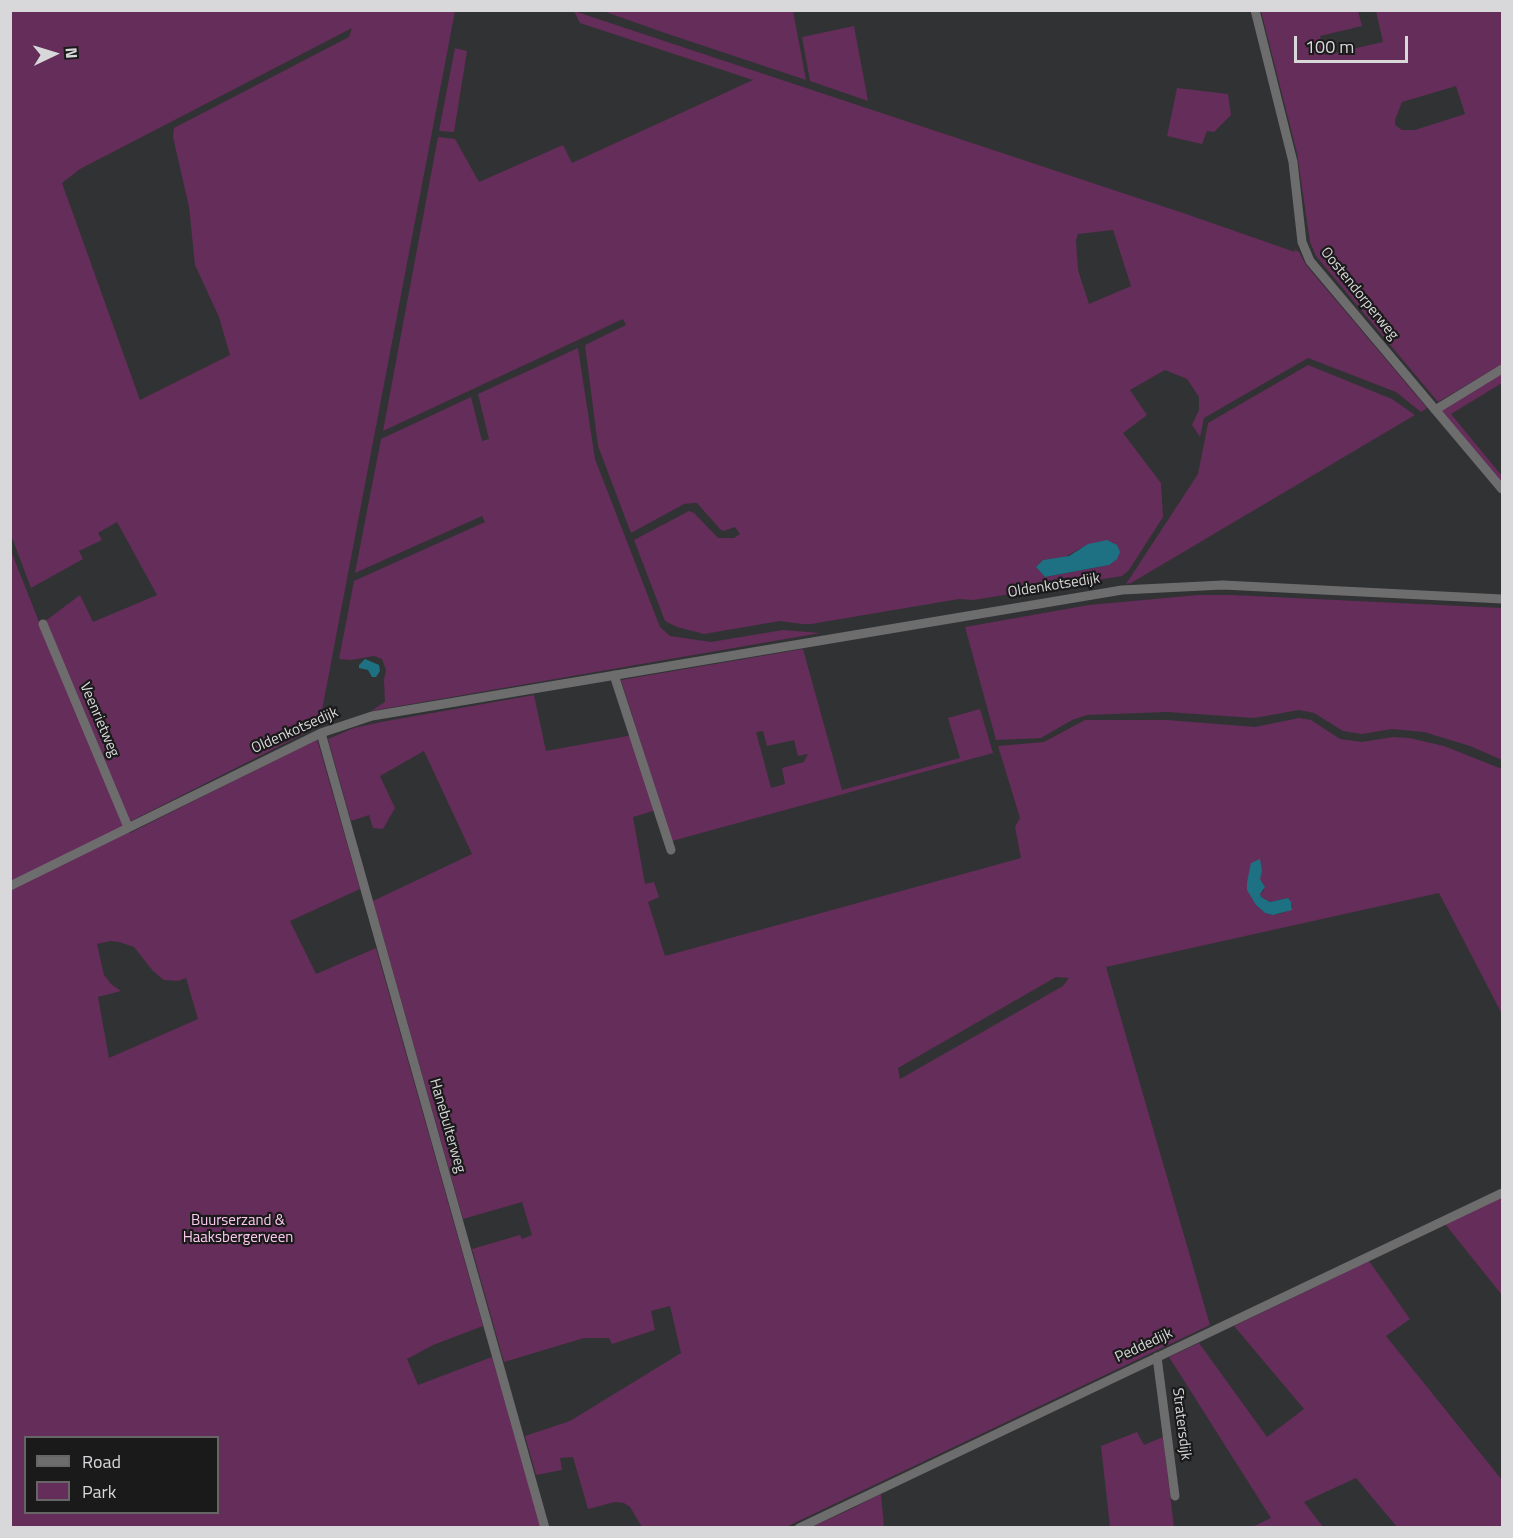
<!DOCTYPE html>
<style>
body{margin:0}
#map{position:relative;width:1513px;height:1538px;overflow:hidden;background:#313234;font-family:"Titillium Web",sans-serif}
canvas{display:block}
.frame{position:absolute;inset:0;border:12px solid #d8d8da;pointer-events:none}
.legend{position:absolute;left:24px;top:1436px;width:195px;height:78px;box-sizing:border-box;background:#1a1a1b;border:2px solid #666667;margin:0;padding:8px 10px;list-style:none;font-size:18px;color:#d8d8da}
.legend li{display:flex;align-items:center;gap:12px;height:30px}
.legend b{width:30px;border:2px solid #666667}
.north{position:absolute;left:24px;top:24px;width:60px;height:60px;-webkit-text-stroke:4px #1a1a1b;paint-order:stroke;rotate:86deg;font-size:16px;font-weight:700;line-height:24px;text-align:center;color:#d8d8da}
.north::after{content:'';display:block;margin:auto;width:21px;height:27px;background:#d8d8da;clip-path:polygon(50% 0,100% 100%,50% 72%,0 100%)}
.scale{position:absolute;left:1294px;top:36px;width:114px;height:27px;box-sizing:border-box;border:3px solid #d8d8da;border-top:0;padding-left:8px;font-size:18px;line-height:21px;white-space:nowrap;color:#d8d8da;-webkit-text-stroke:4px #1a1a1b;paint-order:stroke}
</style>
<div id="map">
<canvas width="1513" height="1538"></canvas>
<div class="frame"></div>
<ul class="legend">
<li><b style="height:8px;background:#6d6d6e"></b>Road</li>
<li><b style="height:16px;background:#652d59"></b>Park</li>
</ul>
<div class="north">N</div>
<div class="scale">100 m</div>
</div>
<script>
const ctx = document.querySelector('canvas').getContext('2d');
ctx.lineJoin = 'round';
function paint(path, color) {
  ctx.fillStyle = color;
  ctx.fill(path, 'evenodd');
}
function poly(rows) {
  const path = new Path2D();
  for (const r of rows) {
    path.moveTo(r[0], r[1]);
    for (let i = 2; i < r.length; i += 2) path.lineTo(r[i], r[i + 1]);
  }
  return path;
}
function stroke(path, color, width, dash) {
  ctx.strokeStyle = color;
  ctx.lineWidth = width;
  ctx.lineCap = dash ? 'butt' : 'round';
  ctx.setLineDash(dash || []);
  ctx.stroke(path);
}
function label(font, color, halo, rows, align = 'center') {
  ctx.font = font + ' "Titillium Web",sans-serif';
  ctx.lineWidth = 4.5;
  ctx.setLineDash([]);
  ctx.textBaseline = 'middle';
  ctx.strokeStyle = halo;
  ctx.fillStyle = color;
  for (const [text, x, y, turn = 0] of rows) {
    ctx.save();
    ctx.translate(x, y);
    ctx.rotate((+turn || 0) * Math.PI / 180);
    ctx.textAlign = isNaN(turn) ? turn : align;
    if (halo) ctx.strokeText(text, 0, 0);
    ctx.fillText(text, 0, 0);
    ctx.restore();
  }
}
paint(poly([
 [11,11,455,11,319,726,129,822,44,622,80,595,93,622,157,595,117,522,98,533,102,540,79,551,83,559,31,588,11,535],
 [352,28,349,37,174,128,173,137,189,207,195,265,219,317,230,355,140,400,62,183,80,169],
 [574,11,1189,215,1295,252,1294,249,1299,252,1306,265,1427,408,1421,412,1396,392,1308,358,1204,418,1200,437,1192,425,1199,410,1199,397,1187,379,1165,370,1130,390,1147,415,1123,433,1161,483,1163,517,1129,570,1122,576,973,600,959,599,811,624,802,624,780,621,704,634,677,627,665,621,634,540,689,511,694,513,718,538,734,538,740,534,735,527,723,531,720,529,697,503,693,503,684,504,631,533,598,446,585,345,626,325,623,319,383,431,438,137,455,139,479,182,563,145,572,163,753,80,580,23],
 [1113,230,1131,286,1089,304,1078,270,1076,240,1078,234],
 [1112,542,1119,549,1109,565,1045,577,1036,567,1043,560,1065,557,1083,547],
 [603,11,793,11,806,80,665,33],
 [1261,11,1358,11,1362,26,1320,36,1325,55,1383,42,1376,11,1502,11,1502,364,1438,402,1316,256,1310,242,1297,153],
 [1456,86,1465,114,1415,130,1402,130,1395,125,1395,120,1402,102],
 [854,26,868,101,810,81,802,37],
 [455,48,467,51,454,132,439,131],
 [1177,88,1228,94,1231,115,1214,132,1207,131,1202,144,1167,136],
 [578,348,595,459,660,627,670,636,711,642,783,630,820,633,371,711,385,702,384,680,386,670,382,659,374,656,351,660,339,659,354,581,485,522,482,516,355,573,381,439,471,397,482,441,489,439,478,394],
 [1308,365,1392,399,1415,415,1131,583,1126,584,1198,474,1208,423],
 [1502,373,1502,383,1451,414,1502,476,1502,484,1440,410],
 [11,551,62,680,130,833,317,739,360,889,290,921,316,974,376,948,483,1326,433,1345,407,1359,418,1385,492,1357,541,1527,11,1527],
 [110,941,119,942,134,947,153,971,164,980,178,981,186,978,198,1019,109,1058,98,997,121,991,111,984,104,975,97,944],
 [26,1438,218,1438,218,1512,26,1512],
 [1198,595,1232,595,1502,608,1502,760,1470,746,1424,732,1392,729,1362,734,1343,731,1314,713,1299,710,1254,718,1167,712,1087,715,1072,720,1041,738,996,740,965,627,1089,605],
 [803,649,842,790,960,758,948,718,980,709,993,753,672,841,621,680],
 [763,731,767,746,794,740,798,756,808,754,804,762,782,768,785,784,771,788,756,732],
 [534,695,546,751,633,735,656,810,633,817,645,884,654,882,659,897,648,902,665,956,1021,858,1015,827,1020,818,998,746,1044,742,1085,720,1167,720,1255,727,1299,718,1311,720,1340,739,1362,742,1393,737,1409,738,1444,746,1502,769,1502,1014,1439,893,1106,967,1210,1325,786,1527,642,1527,630,1507,624,1503,615,1502,588,1509,573,1457,560,1458,562,1470,536,1475,525,1436,570,1421,681,1353,670,1306,651,1311,655,1330,612,1344,609,1338,584,1338,504,1362,472,1249,520,1235,522,1239,532,1235,522,1202,463,1219,373,901,472,854,424,751,380,776,395,808,383,829,373,828,369,815,351,821,328,739,354,728,381,722],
 [1260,865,1262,871,1259,879,1264,885,1264,890,1260,894,1261,897,1270,902,1288,898,1293,907,1283,913,1273,915,1265,913,1256,905,1247,882,1250,873],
 [1056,977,1069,978,1063,986,900,1079,898,1068],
 [1502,1197,1502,1295,1445,1224],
 [1369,1261,1410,1319,1386,1336,1502,1480,1502,1527,1397,1527,1356,1478,1304,1502,1323,1527,1252,1527,1271,1518,1169,1357,1199,1343,1267,1437,1304,1409,1234,1326],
 [1137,1432,1144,1445,1163,1437,1174,1527,1110,1527,1101,1446],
 [881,1494,884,1527,811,1527,847,1511]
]), '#652d59');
paint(poly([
 [1107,540,1117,545,1120,552,1117,559,1109,565,1045,577,1036,567,1043,560,1069,556,1088,544],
 [365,659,379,665,380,671,376,677,372,677,368,670,359,668,359,665],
 [1260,859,1262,871,1260,879,1265,887,1260,894,1261,897,1270,902,1288,898,1291,902,1292,910,1273,915,1265,913,1256,905,1247,890,1247,882,1251,863]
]), '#1e7083');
stroke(poly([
 [1255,10,1293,162,1302,242,1310,261,1502,489],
 [1435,410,1502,369],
 [43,624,128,827],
 [614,675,671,850],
 [321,733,545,1528],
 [10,886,321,733,372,716,1122,590,1223,585,1502,599],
 [1157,1357,1175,1496],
 [799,1528,1502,1193]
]), '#6d6d6e', 9);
label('15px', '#d8d8da', '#1a1a1b', [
 ["Oostendorperweg",1359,294,51],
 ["Oldenkotsedijk",1054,586,-9],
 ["Veenrietweg",99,720,67],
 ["Oldenkotsedijk",295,731,-24],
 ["Hanebulterweg",447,1126,74],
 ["Peddedijk",1144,1346,-25],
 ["Stratersdijk",1181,1424,83]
]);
label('15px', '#fdc8ef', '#1a1a1b', [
 ["Buurserzand &",238,1221],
 ["Haaksbergerveen",238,1238]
]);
</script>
